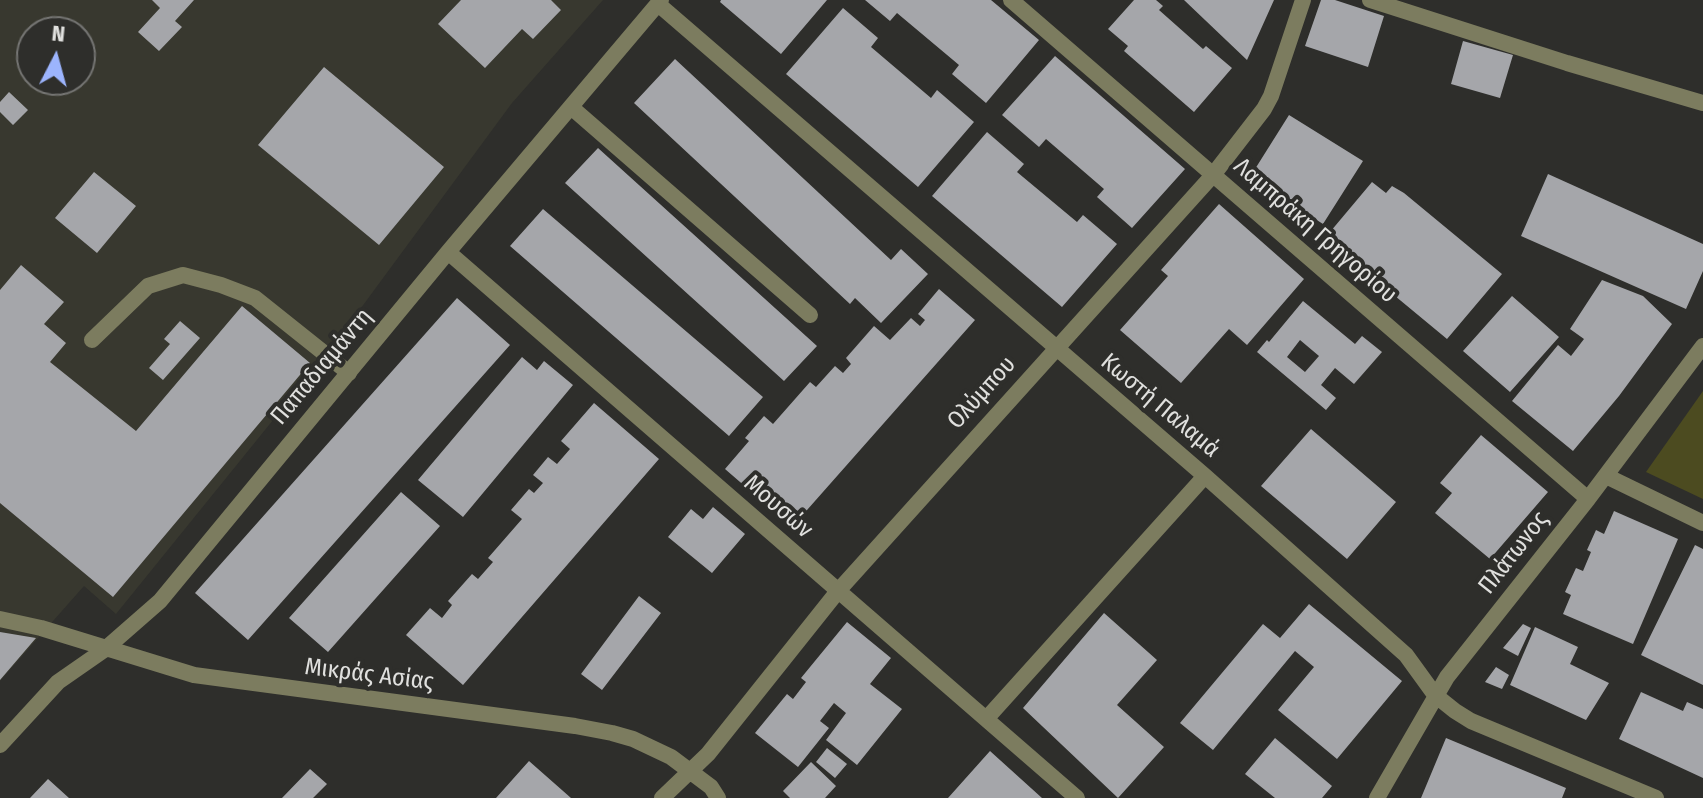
<!DOCTYPE html>
<meta charset="utf-8">
<style>
body{margin:0}
#map{position:relative;width:1703px;height:798px;overflow:hidden;background:#2e2e2b;font-family:"Fira Sans Condensed",sans-serif}
canvas{display:block}
.north{position:absolute;left:16px;top:16px;width:80px;height:80px;box-sizing:border-box;background:#2e2e2b;border:2px solid #757573;border-radius:50%;rotate:6deg;font-size:22px;font-weight:700;line-height:32px;text-align:center;color:#e0e0de}
.north::after{content:'';display:block;margin:auto;width:28px;height:36px;background:#9cb4fd;clip-path:polygon(50% 0,100% 100%,50% 72%,0 100%)}
</style>
<div id="map">
<canvas width="1703" height="798"></canvas>
<div class="north">N</div>
</div>
<script>
const ctx = document.querySelector('canvas').getContext('2d');
ctx.lineJoin = 'round';
function paint(path, color) {
  ctx.fillStyle = color;
  ctx.fill(path, 'evenodd');
}
function poly(rows) {
  const path = new Path2D();
  for (const r of rows) {
    path.moveTo(r[0], r[1]);
    for (let i = 2; i < r.length; i += 2) path.lineTo(r[i], r[i + 1]);
  }
  return path;
}
function stroke(path, color, width, dash) {
  ctx.strokeStyle = color;
  ctx.lineWidth = width;
  ctx.lineCap = dash ? 'butt' : 'round';
  ctx.setLineDash(dash || []);
  ctx.stroke(path);
}
function label(font, color, halo, rows, align = 'center') {
  ctx.font = font + ' "Fira Sans Condensed",sans-serif';
  ctx.lineWidth = 8;
  ctx.setLineDash([]);
  ctx.textBaseline = 'middle';
  ctx.strokeStyle = halo;
  ctx.fillStyle = color;
  for (const [text, x, y, turn = 0] of rows) {
    ctx.save();
    ctx.translate(x, y);
    ctx.rotate((+turn || 0) * Math.PI / 180);
    ctx.textAlign = isNaN(turn) ? turn : align;
    if (halo) ctx.strokeText(text, 0, 0);
    ctx.fillText(text, 0, 0);
    ctx.restore();
  }
}
paint(poly([
 [0,0,603,0,512,103,333,346,116,614,84,586,0,681],
 [32,32,80,32,80,80,32,80]
]), '#38382f');
paint(poly([
 [1703,391,1703,499,1646,472]
]), '#4c4b20');
paint(poly([
 [152,0,194,0,175,21,182,27,159,51,138,32,160,8],
 [461,0,551,0,561,10,533,39,522,29,485,68,438,24],
 [721,0,827,0,781,54,720,2],
 [865,0,991,0,1039,40,986,103,952,74,959,65,897,13,890,21],
 [1134,0,1156,0,1163,6,1159,10,1203,49,1206,46,1232,68,1194,112,1124,51,1128,46,1108,29],
 [1184,0,1274,0,1247,60],
 [1321,0,1335,0,1384,16,1368,67,1305,46],
 [843,8,878,38,871,47,931,98,937,90,974,122,918,187,786,74],
 [1463,41,1513,55,1500,98,1451,84],
 [1055,56,1185,169,1132,228,1097,197,1104,189,1046,139,1039,147,1002,115],
 [675,59,891,260,901,249,928,274,881,323,855,298,850,304,634,103],
 [324,67,444,167,379,245,258,145],
 [9,92,28,110,13,125,0,112,0,102],
 [1289,115,1363,161,1323,224,1250,177],
 [987,132,1024,164,1017,172,1077,222,1083,215,1117,244,1062,307,932,196],
 [598,148,817,346,784,381,565,183],
 [94,172,136,206,97,253,55,218],
 [1548,174,1703,244,1703,271,1686,309,1521,236],
 [1372,182,1386,193,1392,186,1404,193,1502,274,1447,339,1325,238],
 [1219,204,1304,279,1247,345,1229,329,1181,383,1120,330,1168,276,1161,270],
 [543,209,763,397,729,436,510,246],
 [21,265,64,302,44,324,66,343,50,362,136,431,242,306,310,363,113,597,0,503,0,290],
 [1602,280,1643,296,1672,324,1619,396,1573,451,1512,401,1558,345,1571,356,1584,339,1570,329],
 [939,289,975,320,792,527,725,469,749,441,745,438,764,416,773,424,810,382,816,387,835,366,843,373,851,364,846,358,874,326,890,340,911,318,920,326,925,320,918,314],
 [1512,296,1559,337,1510,392,1463,351],
 [457,298,510,345,248,640,195,593],
 [1303,301,1355,344,1362,336,1382,352,1354,384,1335,368,1321,385,1336,398,1326,410,1257,352,1267,340,1269,342],
 [1300,340,1319,356,1305,372,1287,357],
 [180,321,200,338,163,380,149,368,170,344,164,339],
 [522,357,537,370,544,361,573,385,463,517,418,480],
 [594,403,659,459,463,685,406,635,430,608,442,618,452,605,448,601,472,574,478,579,493,562,488,558,522,519,511,510,529,489,534,493,543,483,533,475,548,457,557,464,570,449,561,441],
 [1311,429,1396,502,1347,559,1261,486],
 [1481,435,1548,492,1490,559,1435,513,1452,493,1440,483],
 [401,492,440,526,328,652,289,618],
 [713,507,745,534,712,573,668,537,691,509,703,519],
 [1614,511,1678,539,1633,644,1563,614,1571,595,1565,592,1576,568,1583,571,1591,552,1587,550,1596,530,1604,534],
 [1695,545,1703,549,1703,685,1641,655],
 [639,596,661,613,602,690,581,674],
 [1309,604,1402,681,1337,759,1278,710,1314,667,1295,651,1213,750,1180,723,1263,624,1280,638],
 [1104,613,1157,660,1117,705,1164,747,1118,798,1023,708],
 [847,622,891,658,870,684,902,709,857,765,826,740,846,713,834,703,820,721,829,728,798,767,755,733,787,694,793,699,806,682,801,678],
 [1523,624,1531,628,1518,656,1503,648],
 [1535,627,1578,647,1570,664,1609,683,1586,720,1510,685],
 [0,632,36,638,0,680],
 [1496,667,1509,675,1502,689,1485,682],
 [1641,692,1683,711,1687,702,1703,709,1703,778,1619,739],
 [1275,738,1332,786,1322,798,1275,798,1245,774],
 [1446,738,1566,788,1562,798,1421,798],
 [827,748,847,764,835,778,816,762],
 [990,751,1042,798,948,798],
 [529,761,571,798,496,798],
 [811,762,836,786,825,798,790,798,783,791],
 [310,769,327,784,313,798,282,798],
 [48,779,69,798,30,798]
]), '#a5a6aa');
stroke(poly([
 [92,340,148,286,183,275,221,285,255,298,349,373]
]), '#7c7c5f', 16);
stroke(poly([
 [1011,0,1588,499],
 [1370,0,1567,63,1703,103],
 [658,4,1205,476,1406,655,1435,695,1455,711,1471,721,1656,798],
 [571,107,810,315],
 [448,252,1077,798],
 [1606,476,1703,523],
 [0,619,41,628,194,675,575,726,612,733,633,739,671,757,711,787,718,798],
 [987,718,1205,476],
 [0,745,58,682,104,650,160,601,448,252,661,0],
 [662,798,708,754,838,591,1213,175,1264,109,1271,96,1303,0],
 [1377,798,1447,677,1588,499,1703,346]
]), '#7c7c5f', 16);
label('24px', '#e0e0de', '#2e2e2b', [
 ["Λαμπράκη Γρηγορίου",1315,231,41],
 ["Παπαδιαμάντη",322,367,-50],
 ["Ολύμπου",982,393,-48],
 ["Κωστή Παλαμά",1160,406,40],
 ["Μουσών",778,507,41],
 ["Πλάτωνος",1514,553,-52],
 ["Μικράς Ασίας",369,675,7]
]);
</script>
